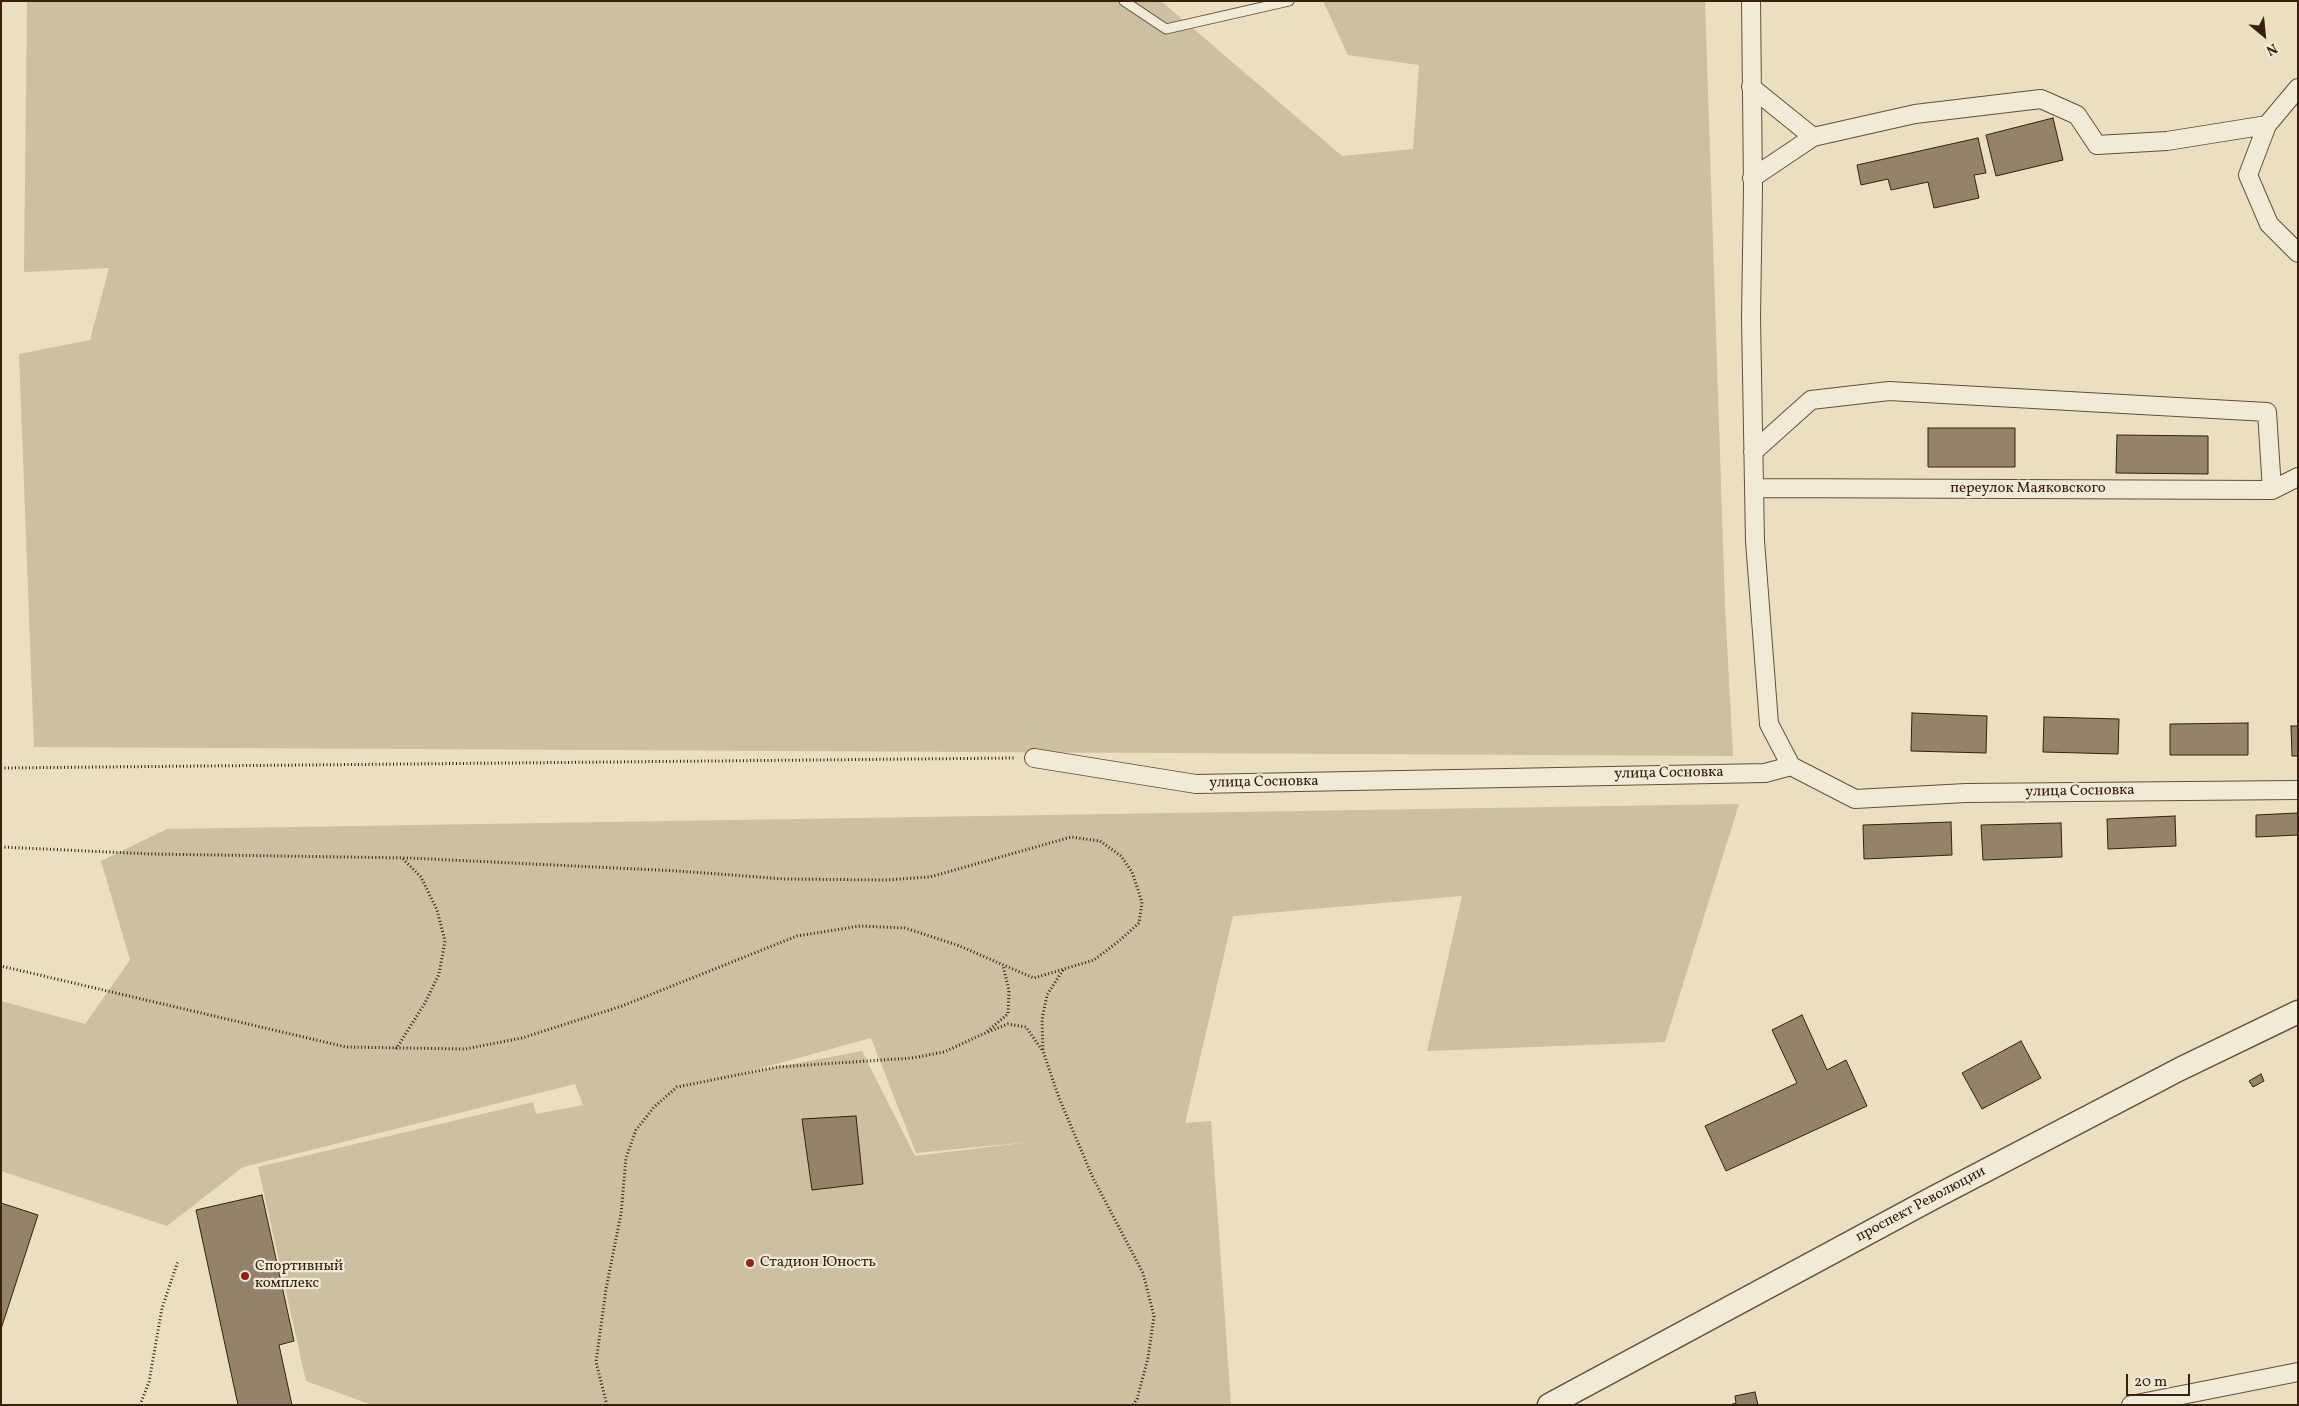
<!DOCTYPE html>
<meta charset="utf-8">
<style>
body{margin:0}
#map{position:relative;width:2299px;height:1406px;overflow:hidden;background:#eadfc1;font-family:Vollkorn,serif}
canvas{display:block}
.frame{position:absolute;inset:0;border:2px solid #37200c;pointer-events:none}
.north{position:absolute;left:2239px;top:10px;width:50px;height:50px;-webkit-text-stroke:4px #f1ead7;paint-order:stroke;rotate:152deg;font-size:14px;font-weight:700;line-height:20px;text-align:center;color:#37200c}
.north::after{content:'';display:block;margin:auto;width:18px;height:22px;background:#37200c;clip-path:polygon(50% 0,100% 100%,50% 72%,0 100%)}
.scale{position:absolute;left:2126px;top:1374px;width:64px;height:22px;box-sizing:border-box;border:2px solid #37200c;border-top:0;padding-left:6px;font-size:15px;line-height:18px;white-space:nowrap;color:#37200c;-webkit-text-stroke:4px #f1ead7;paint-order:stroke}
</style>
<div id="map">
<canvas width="2299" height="1406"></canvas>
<div class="frame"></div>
<div class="north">N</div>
<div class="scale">20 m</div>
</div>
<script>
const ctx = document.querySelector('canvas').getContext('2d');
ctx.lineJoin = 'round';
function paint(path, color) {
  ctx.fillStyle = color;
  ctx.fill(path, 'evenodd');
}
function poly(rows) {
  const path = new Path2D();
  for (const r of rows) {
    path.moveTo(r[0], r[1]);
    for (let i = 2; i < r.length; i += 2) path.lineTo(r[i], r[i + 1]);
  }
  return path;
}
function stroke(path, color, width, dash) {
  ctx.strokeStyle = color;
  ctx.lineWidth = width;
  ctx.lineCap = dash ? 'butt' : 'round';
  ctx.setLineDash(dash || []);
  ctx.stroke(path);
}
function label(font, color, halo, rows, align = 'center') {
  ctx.font = font + ' Vollkorn,serif';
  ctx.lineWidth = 4.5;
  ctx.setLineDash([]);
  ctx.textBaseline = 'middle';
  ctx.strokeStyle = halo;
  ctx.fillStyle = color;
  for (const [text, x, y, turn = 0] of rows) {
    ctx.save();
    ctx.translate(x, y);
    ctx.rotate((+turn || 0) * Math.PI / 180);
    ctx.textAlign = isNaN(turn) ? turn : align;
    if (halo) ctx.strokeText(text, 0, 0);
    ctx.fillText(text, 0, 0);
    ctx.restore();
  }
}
paint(poly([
 [27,1,1161,1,1342,156,1413,149,1419,65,1348,55,1323,1,1705,1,1725,606,1733,756,34,747,19,354,90,340,109,268,24,272],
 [1739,804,1665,1042,1427,1051,1462,896,1233,916,1185,1123,1211,1121,1231,1405,372,1405,306,1381,258,1167,533,1102,536,1114,583,1105,575,1084,243,1167,167,1226,1,1171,1,1001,85,1024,130,960,101,861,167,829],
 [871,1038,916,1153,1030,1142,915,1156,862,1051,740,1074]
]), '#ccbfa2');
const building = poly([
 [2053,118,2063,160,1996,176,1986,135,2053,118],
 [1978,138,1986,173,1974,175,1979,198,1934,208,1928,182,1891,190,1888,179,1861,185,1857,165,1978,138],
 [1928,428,2015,428,2015,467,1928,467,1928,428],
 [2117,435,2208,436,2208,474,2116,473,2117,435],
 [1912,713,1987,716,1986,753,1911,751,1912,713],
 [2044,717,2119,719,2118,754,2043,752,2044,717],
 [2248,723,2248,755,2170,755,2170,724,2248,723],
 [2291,726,2298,726,2298,756,2292,756,2291,726],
 [2298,813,2298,835,2256,837,2256,815,2298,813],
 [2175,816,2176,846,2108,849,2107,819,2175,816],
 [1951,822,1952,855,1864,859,1863,825,1951,822],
 [2061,823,2062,857,1983,860,1981,825,2061,823],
 [1802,1015,1827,1070,1846,1060,1867,1106,1726,1171,1705,1126,1797,1083,1772,1030,1802,1015],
 [2021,1041,2041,1078,1982,1109,1962,1073,2021,1041],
 [2261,1074,2264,1081,2253,1087,2249,1081,2261,1074],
 [856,1116,863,1184,812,1190,802,1119,856,1116],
 [262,1195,294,1341,279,1345,292,1405,238,1405,196,1210,262,1195],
 [1,1203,38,1215,1,1329,1,1203],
 [1755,1392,1758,1405,1730,1405,1736,1403,1735,1396,1755,1392]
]);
paint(building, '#94836a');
stroke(building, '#37200c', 1);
const service = poly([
 [1124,1,1166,29,1289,1]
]);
const minor = poly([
 [1751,1,1753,189,1751,318,1755,541,1769,724,1791,766],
 [1751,87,1813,137,1915,114,2041,99,2077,115,2097,145,2167,141,2267,125],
 [2298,88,2267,125,2248,175,2269,224,2298,253],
 [1752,178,1813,137],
 [1753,452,1811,400,1889,391,2267,412,2272,490],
 [1754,488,2272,490,2298,477],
 [1034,758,1196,784,1765,773,1791,766,1855,799,1966,793,2298,790],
 [2131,1405,2298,1372]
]);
const tertiary = poly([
 [1549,1405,1933,1198,2180,1069,2298,1012]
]);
stroke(service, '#645039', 11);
stroke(minor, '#645039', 20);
stroke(tertiary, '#645039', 25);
stroke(poly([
 [1,768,1016,758],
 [1,847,151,854,409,858,678,871,785,879,885,880,930,877,1071,837,1100,841,1121,856,1132,872,1142,902,1139,923,1119,941,1094,960,1034,978,957,945,905,928,860,926,797,936,622,1006,522,1038,465,1049,346,1047,1,966],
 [1063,970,1047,995,1042,1020,1043,1051,1059,1098,1093,1178,1143,1273,1154,1316,1148,1358,1137,1399,1133,1405],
 [988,1032,1008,1024,1026,1027,1042,1050],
 [396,1049,425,1003,439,974,445,941,437,910,421,877,402,858],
 [140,1405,149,1382,162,1308,178,1261],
 [607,1405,596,1362,606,1289,621,1214,626,1158,636,1130,654,1107,677,1087,777,1067,912,1058,944,1052,985,1033,1008,1014,1009,990,1003,966]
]), '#37200c', 3, [1, 2.5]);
stroke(service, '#f1ead7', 9);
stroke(minor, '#f1ead7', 18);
stroke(tertiary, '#f1ead7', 22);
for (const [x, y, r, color] of [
 [750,1263,5,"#8f2418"],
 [245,1276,5,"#8f2418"]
]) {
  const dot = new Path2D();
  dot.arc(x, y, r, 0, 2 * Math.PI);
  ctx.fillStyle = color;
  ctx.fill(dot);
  stroke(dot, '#f1ead7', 2);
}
label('15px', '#37200c', '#f1ead7', [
 ["переулок Маяковского",2028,489],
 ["улица Сосновка",1669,774,-1],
 ["улица Сосновка",1264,783,-1],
 ["улица Сосновка",2080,792,-1],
 ["проспект Революции",1921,1205,-28]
]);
label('15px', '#37200c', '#f1ead7', [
 ["Стадион Юность",760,1263],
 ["Спортивный",255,1267],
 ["комплекс",255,1284]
], 'left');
</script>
